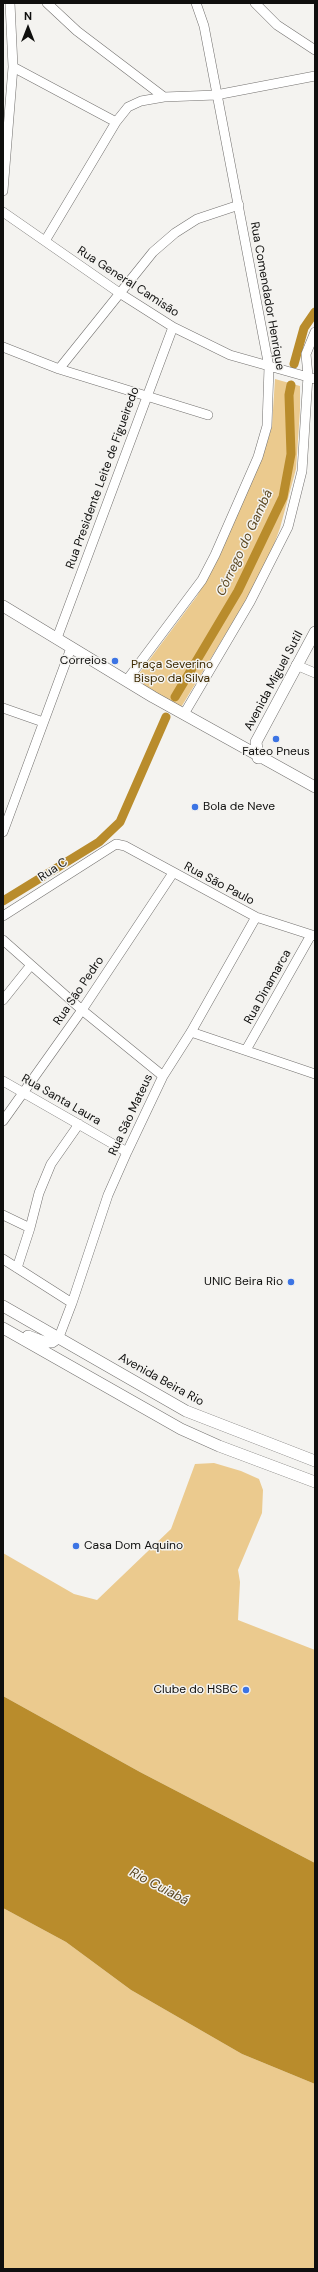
<!DOCTYPE html>
<meta charset="utf-8">
<style>
body{margin:0}
#map{position:relative;width:318px;height:2272px;overflow:hidden;background:#f4f3f0;font-family:"DM Sans",sans-serif}
canvas{display:block}
.frame{position:absolute;inset:0;border:4px solid #0f0f0e;pointer-events:none}
.north{position:absolute;left:8px;top:8px;width:40px;height:40px;-webkit-text-stroke:3px #f4f3f0;paint-order:stroke;rotate:0deg;font-size:11px;font-weight:700;line-height:16px;text-align:center;color:#0f0f0e}
.north::after{content:'';display:block;margin:auto;width:14px;height:18px;background:#0f0f0e;clip-path:polygon(50% 0,100% 100%,50% 72%,0 100%)}
</style>
<div id="map">
<canvas width="318" height="2272"></canvas>
<div class="frame"></div>
<div class="north">N</div>
</div>
<script>
const ctx = document.querySelector('canvas').getContext('2d');
ctx.lineJoin = 'round';
function paint(path, color) {
  ctx.fillStyle = color;
  ctx.fill(path, 'evenodd');
}
function poly(rows) {
  const path = new Path2D();
  for (const r of rows) {
    path.moveTo(r[0], r[1]);
    for (let i = 2; i < r.length; i += 2) path.lineTo(r[i], r[i + 1]);
  }
  return path;
}
function stroke(path, color, width, dash) {
  ctx.strokeStyle = color;
  ctx.lineWidth = width;
  ctx.lineCap = dash ? 'butt' : 'round';
  ctx.setLineDash(dash || []);
  ctx.stroke(path);
}
function label(font, color, halo, rows, align = 'center') {
  ctx.font = font + ' "DM Sans",sans-serif';
  ctx.lineWidth = 3;
  ctx.setLineDash([]);
  ctx.textBaseline = 'middle';
  ctx.strokeStyle = halo;
  ctx.fillStyle = color;
  for (const [text, x, y, turn = 0] of rows) {
    ctx.save();
    ctx.translate(x, y);
    ctx.rotate((+turn || 0) * Math.PI / 180);
    ctx.textAlign = isNaN(turn) ? turn : align;
    if (halo) ctx.strokeText(text, 0, 0);
    ctx.fillText(text, 0, 0);
    ctx.restore();
  }
}
paint(poly([
 [275,379,300,386,300,410,296,469,280,528,271,553,247,599,180,709,135,679,197,596,217,560,262,458,272,426],
 [214,1463,241,1471,259,1479,263,1490,262,1513,238,1570,240,1582,238,1620,315,1650,315,1863,140,1772,3,1696,3,1553,74,1594,97,1600,171,1529,195,1464],
 [3,1908,66,1942,131,1990,242,2054,315,2084,315,2269,3,2269]
]), '#ebca8e');
paint(poly([
 [3,1696,140,1772,315,1863,315,2084,242,2054,131,1990,66,1942,3,1908]
]), '#b98c2c');
stroke(poly([
 [294,364,304,328,315,312],
 [175,697,238,591,283,497,291,454,289,395,291,385],
 [3,901,99,842,120,822,166,717]
]), '#b98c2c', 9);
const minor = poly([
 [47,3,77,31,164,97],
 [255,3,277,25,315,50],
 [13,67,116,122,128,107,141,101,164,97,216,95,315,76],
 [3,191,13,67,10,3],
 [3,212,121,294,173,327,230,355,315,379],
 [45,241,116,122],
 [3,347,59,369,208,415],
 [59,369,153,252,175,233,197,219,239,205],
 [57,638,173,327],
 [296,665,315,673],
 [127,680,202,580,215,555,258,457,267,426,269,367,204,26,196,3],
 [3,708,43,722],
 [184,714,250,602,288,527,302,471,308,376,306,354,315,332],
 [3,832,71,648],
 [3,916,116,844,125,846,256,917,315,936],
 [3,940,82,1010,163,1076],
 [3,1000,31,965],
 [191,1032,315,1074],
 [246,1050,311,935],
 [3,1081,127,1152],
 [3,1121,82,1010,173,873],
 [3,1215,30,1228],
 [3,1259,72,1303],
 [17,1268,30,1228,39,1193,51,1164,79,1124],
 [59,1337,72,1303,108,1195,127,1152,163,1076,191,1032,256,917]
]);
const major = poly([
 [3,606,153,697,315,787],
 [258,758,256,742,315,632],
 [3,1306,186,1411,315,1461],
 [3,1328,181,1429,219,1446,315,1482],
 [28,1336,44,1342,52,1342,59,1337]
]);
stroke(minor, '#73716f', 10);
stroke(major, '#73716f', 12);
stroke(minor, '#fff', 9);
stroke(major, '#fff', 11);
for (const [x, y, r, color] of [
 [115,661,4,"#3c74e4"],
 [276,739,4,"#3c74e4"],
 [195,807,4,"#3c74e4"],
 [291,1282,4,"#3c74e4"],
 [76,1546,4,"#3c74e4"],
 [246,1690,4,"#3c74e4"]
]) {
  const dot = new Path2D();
  dot.arc(x, y, r, 0, 2 * Math.PI);
  ctx.fillStyle = color;
  ctx.fill(dot);
  stroke(dot, '#f4f3f0', 1.5);
}
label('12px', '#0f0f0e', '#f4f3f0', [
 ["Rua General Camisão",128,282,33],
 ["Rua Comendador Henrique",267,296,80],
 ["Rua Presidente Leite de Figueiredo",103,478,-70],
 ["Avenida Miguel Sutil",274,681,-62],
 ["Rua C",53,870,-33],
 ["Rua São Paulo",219,884,28],
 ["Rua Dinamarca",268,987,-61],
 ["Rua São Pedro",79,991,-56],
 ["Rua Santa Laura",61,1100,30],
 ["Rua São Mateus",131,1115,-65],
 ["Avenida Beira Rio",161,1380,29]
]);
label('12px', '#0f0f0e', '#f4f3f0', [
 ["Correios",107,661],
 ["Fateo Pneus",276,752,"center"],
 ["Bola de Neve",203,807,"left"],
 ["UNIC Beira Rio",283,1282],
 ["Casa Dom Aquino",84,1546,"left"],
 ["Clube do HSBC",238,1690]
], 'right');
label('12px', '#3d2a01', '#f4f3f0', [
 ["Praça Severino",172,665],
 ["Bispo da Silva",172,679]
]);
label('italic 13px', '#5c4822', '#f4f3f0', [
 ["Córrego do Gambá",245,543,-65],
 ["Rio Cuiabá",159,1887,28]
]);
</script>
